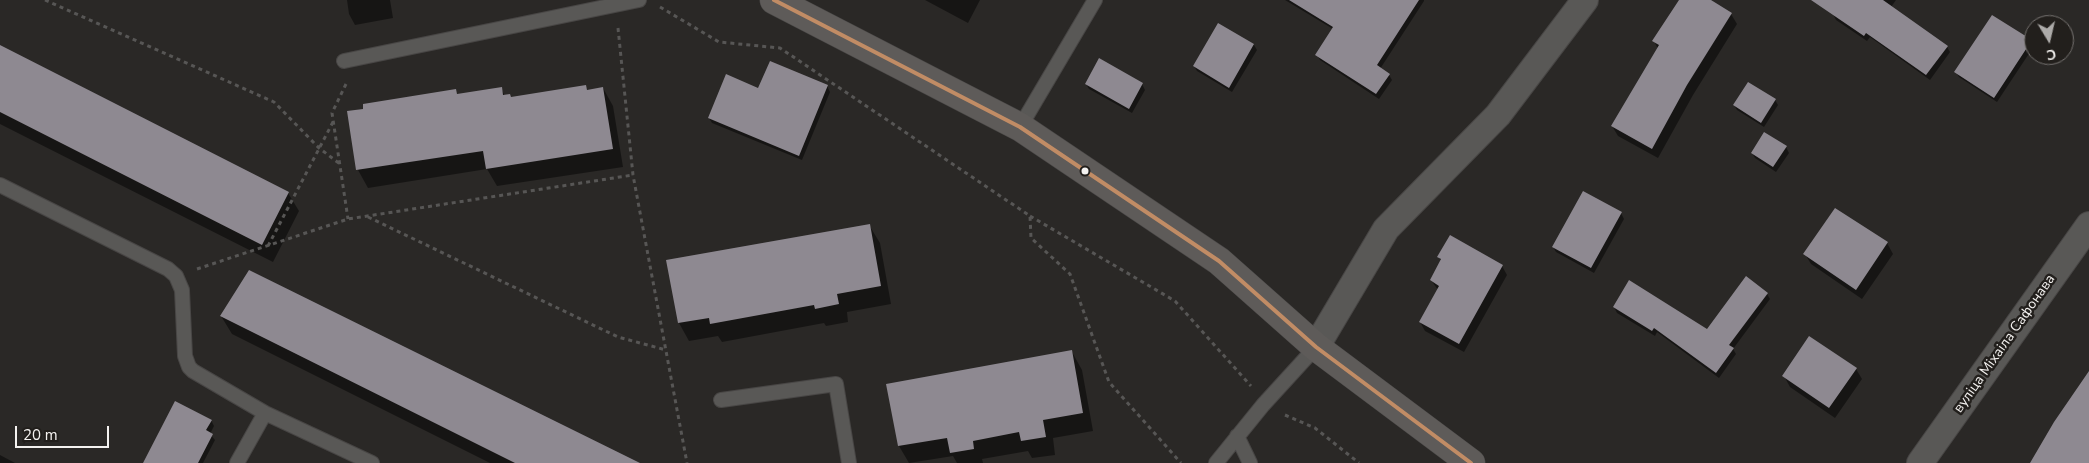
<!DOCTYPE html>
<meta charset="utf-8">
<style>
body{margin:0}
#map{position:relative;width:2089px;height:463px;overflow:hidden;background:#2a2826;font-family:"Nunito Sans",sans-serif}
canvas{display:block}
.north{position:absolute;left:2024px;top:15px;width:50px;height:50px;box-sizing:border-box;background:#221f1c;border:1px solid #767371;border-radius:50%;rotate:171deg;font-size:14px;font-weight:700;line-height:20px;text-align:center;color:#f4f2f0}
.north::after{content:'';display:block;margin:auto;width:18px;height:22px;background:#adaba9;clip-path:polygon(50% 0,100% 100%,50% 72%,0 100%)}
.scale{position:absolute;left:15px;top:426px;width:94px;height:22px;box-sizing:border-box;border:2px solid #f4f2f0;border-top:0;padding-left:6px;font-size:15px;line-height:18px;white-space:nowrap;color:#f4f2f0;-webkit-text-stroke:4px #221f1c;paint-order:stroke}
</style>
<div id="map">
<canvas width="2089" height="463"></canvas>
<div class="north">С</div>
<div class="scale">20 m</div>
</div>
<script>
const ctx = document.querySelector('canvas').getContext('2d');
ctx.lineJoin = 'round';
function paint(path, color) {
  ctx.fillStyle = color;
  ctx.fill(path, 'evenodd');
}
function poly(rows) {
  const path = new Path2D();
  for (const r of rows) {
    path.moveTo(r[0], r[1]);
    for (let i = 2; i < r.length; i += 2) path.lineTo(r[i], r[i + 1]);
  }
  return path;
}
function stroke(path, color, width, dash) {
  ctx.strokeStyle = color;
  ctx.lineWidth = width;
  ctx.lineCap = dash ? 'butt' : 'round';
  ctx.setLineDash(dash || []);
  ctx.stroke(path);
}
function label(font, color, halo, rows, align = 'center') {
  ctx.font = font + ' "Nunito Sans",sans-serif';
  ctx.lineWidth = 5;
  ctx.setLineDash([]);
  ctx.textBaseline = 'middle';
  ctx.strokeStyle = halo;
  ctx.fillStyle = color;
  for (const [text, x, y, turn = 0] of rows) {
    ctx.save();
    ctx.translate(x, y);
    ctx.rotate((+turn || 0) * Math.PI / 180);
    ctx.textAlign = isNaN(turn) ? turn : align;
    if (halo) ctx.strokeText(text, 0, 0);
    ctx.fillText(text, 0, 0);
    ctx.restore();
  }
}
paint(poly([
 [347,0,390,0,393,18,355,25,349,14],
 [925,0,980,0,968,23],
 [1285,0,1424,0,1424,1,1380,69,1389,75,1392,80,1379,99,1320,60,1317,55,1333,29],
 [1680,0,1709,0,1731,14,1737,24,1693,95,1658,158,1618,136,1612,126,1658,49,1654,41],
 [1843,0,1896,0,1891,7,1947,47,1950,52,1930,80,1870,37,1867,41,1836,20,1833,14],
 [1219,25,1254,45,1257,50,1232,92,1197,71,1194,66],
 [2031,41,2034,46,1997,102,1959,77,1956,72],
 [0,47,288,193,299,211,273,262,0,124],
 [1086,84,1142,84,1145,90,1132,113,1089,89],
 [585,86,588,91,603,88,613,106,623,167,497,186,487,169,368,188,358,170,455,91,458,95,501,89,505,96,511,98],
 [827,86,830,92,802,160,712,123,709,118,759,90],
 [1775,100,1778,105,1764,127,1737,110,1734,105],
 [1786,147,1789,153,1776,172,1755,158,1752,153],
 [1621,213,1624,219,1594,273,1556,252,1553,247],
 [869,225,880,243,891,304,847,312,848,322,826,326,824,323,722,342,718,336,689,341,679,323],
 [1451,237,1502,266,1507,275,1464,352,1425,331,1420,322,1438,290,1431,280,1441,261,1439,257],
 [1887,243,1893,254,1862,299,1811,264,1805,254],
 [1767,294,1770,299,1733,349,1736,354,1719,378,1657,332,1655,336,1617,313,1614,307,1707,330],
 [221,316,639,463,490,463,232,334],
 [1072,352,1082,370,1093,431,1053,438,1055,455,1032,458,1028,451,982,459,983,463,957,463,953,456,909,463,899,446],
 [1856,369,1862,379,1835,418,1790,387,1784,376],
 [211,420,214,426,210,434,215,440,203,463,145,463],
 [0,455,15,463,0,463]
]), '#0007');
paint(poly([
 [1289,0,1419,0,1377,65,1390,74,1376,94,1315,55,1333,27],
 [1679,0,1711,0,1732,13,1687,85,1652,149,1611,126,1659,45,1652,41],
 [1811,0,1883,0,1948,46,1926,75,1866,33,1864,36],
 [1992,15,2032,40,1994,98,1954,72],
 [1218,23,1254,44,1229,88,1193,66],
 [0,45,289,192,262,245,0,112],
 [1099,58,1143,83,1129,109,1085,84],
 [770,61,828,85,799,156,708,118,726,74,758,88],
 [1748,82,1776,99,1761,123,1733,105],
 [586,85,587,90,603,87,613,149,486,169,483,151,356,170,347,111,363,109,363,104,456,89,457,94,502,87,503,95,510,94,511,97],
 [1764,132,1787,146,1773,167,1751,153],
 [1583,191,1622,212,1591,268,1552,247],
 [1835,208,1888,242,1856,290,1803,254],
 [870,224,881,286,837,294,839,304,815,309,814,305,710,324,709,318,678,323,666,260],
 [1450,235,1503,265,1459,344,1419,322,1439,286,1430,280,1441,259,1437,257],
 [249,270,640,463,515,463,220,316],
 [1746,276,1768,293,1729,345,1734,348,1716,373,1654,328,1652,331,1613,307,1629,280,1707,329],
 [1809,336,1857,368,1829,408,1782,376],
 [1072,350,1083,413,1043,420,1046,437,1021,441,1019,432,973,441,974,449,950,453,947,438,898,446,886,384],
 [2089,371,2089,463,2030,463,2054,422],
 [175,401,212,420,206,430,213,434,198,463,143,463]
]), '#8e8991');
const lane = poly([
 [344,61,639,0],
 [1020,127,1095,0],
 [0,185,168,269,176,276,182,290,185,356,189,367,193,371,265,413,372,463],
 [721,400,836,384,849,463],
 [1237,436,1250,463],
 [237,463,265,413],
 [1216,463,1263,405,1316,347]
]);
const street = poly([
 [1316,347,1386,229,1498,115,1585,0],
 [1920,463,2089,225]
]);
const secondary = poly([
 [774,0,1020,127,1219,261,1316,347,1471,463]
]);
stroke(lane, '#484645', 16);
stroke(street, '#484645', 28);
stroke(secondary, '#484645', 29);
stroke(poly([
 [45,0,274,102,319,148,340,164],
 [660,7,719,42,780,48,1030,216,1031,238,1070,274,1109,382,1181,463],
 [618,28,633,175,687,463],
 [346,84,332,113,348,219],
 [1030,216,1175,301,1251,386],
 [368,217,618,337,666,350],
 [268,246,333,122],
 [197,269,348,219,633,175],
 [1285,415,1315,428,1359,463]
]), '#575655', 3, [4, 4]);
stroke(lane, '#595856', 14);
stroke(street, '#595856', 26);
stroke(secondary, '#5e5b59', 28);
stroke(poly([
 [774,0,1020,127,1219,261,1316,347,1471,463]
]), '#c18c65', 4);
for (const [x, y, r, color] of [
 [1085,171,4.5,"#f4f2f0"]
]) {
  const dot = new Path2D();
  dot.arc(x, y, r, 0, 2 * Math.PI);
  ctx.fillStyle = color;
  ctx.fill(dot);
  stroke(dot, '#221f1c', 2);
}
label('14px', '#f4f2f0', '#221f1c', [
 ["вуліца Міхаіла Сафонава",2005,344,-55]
]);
</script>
